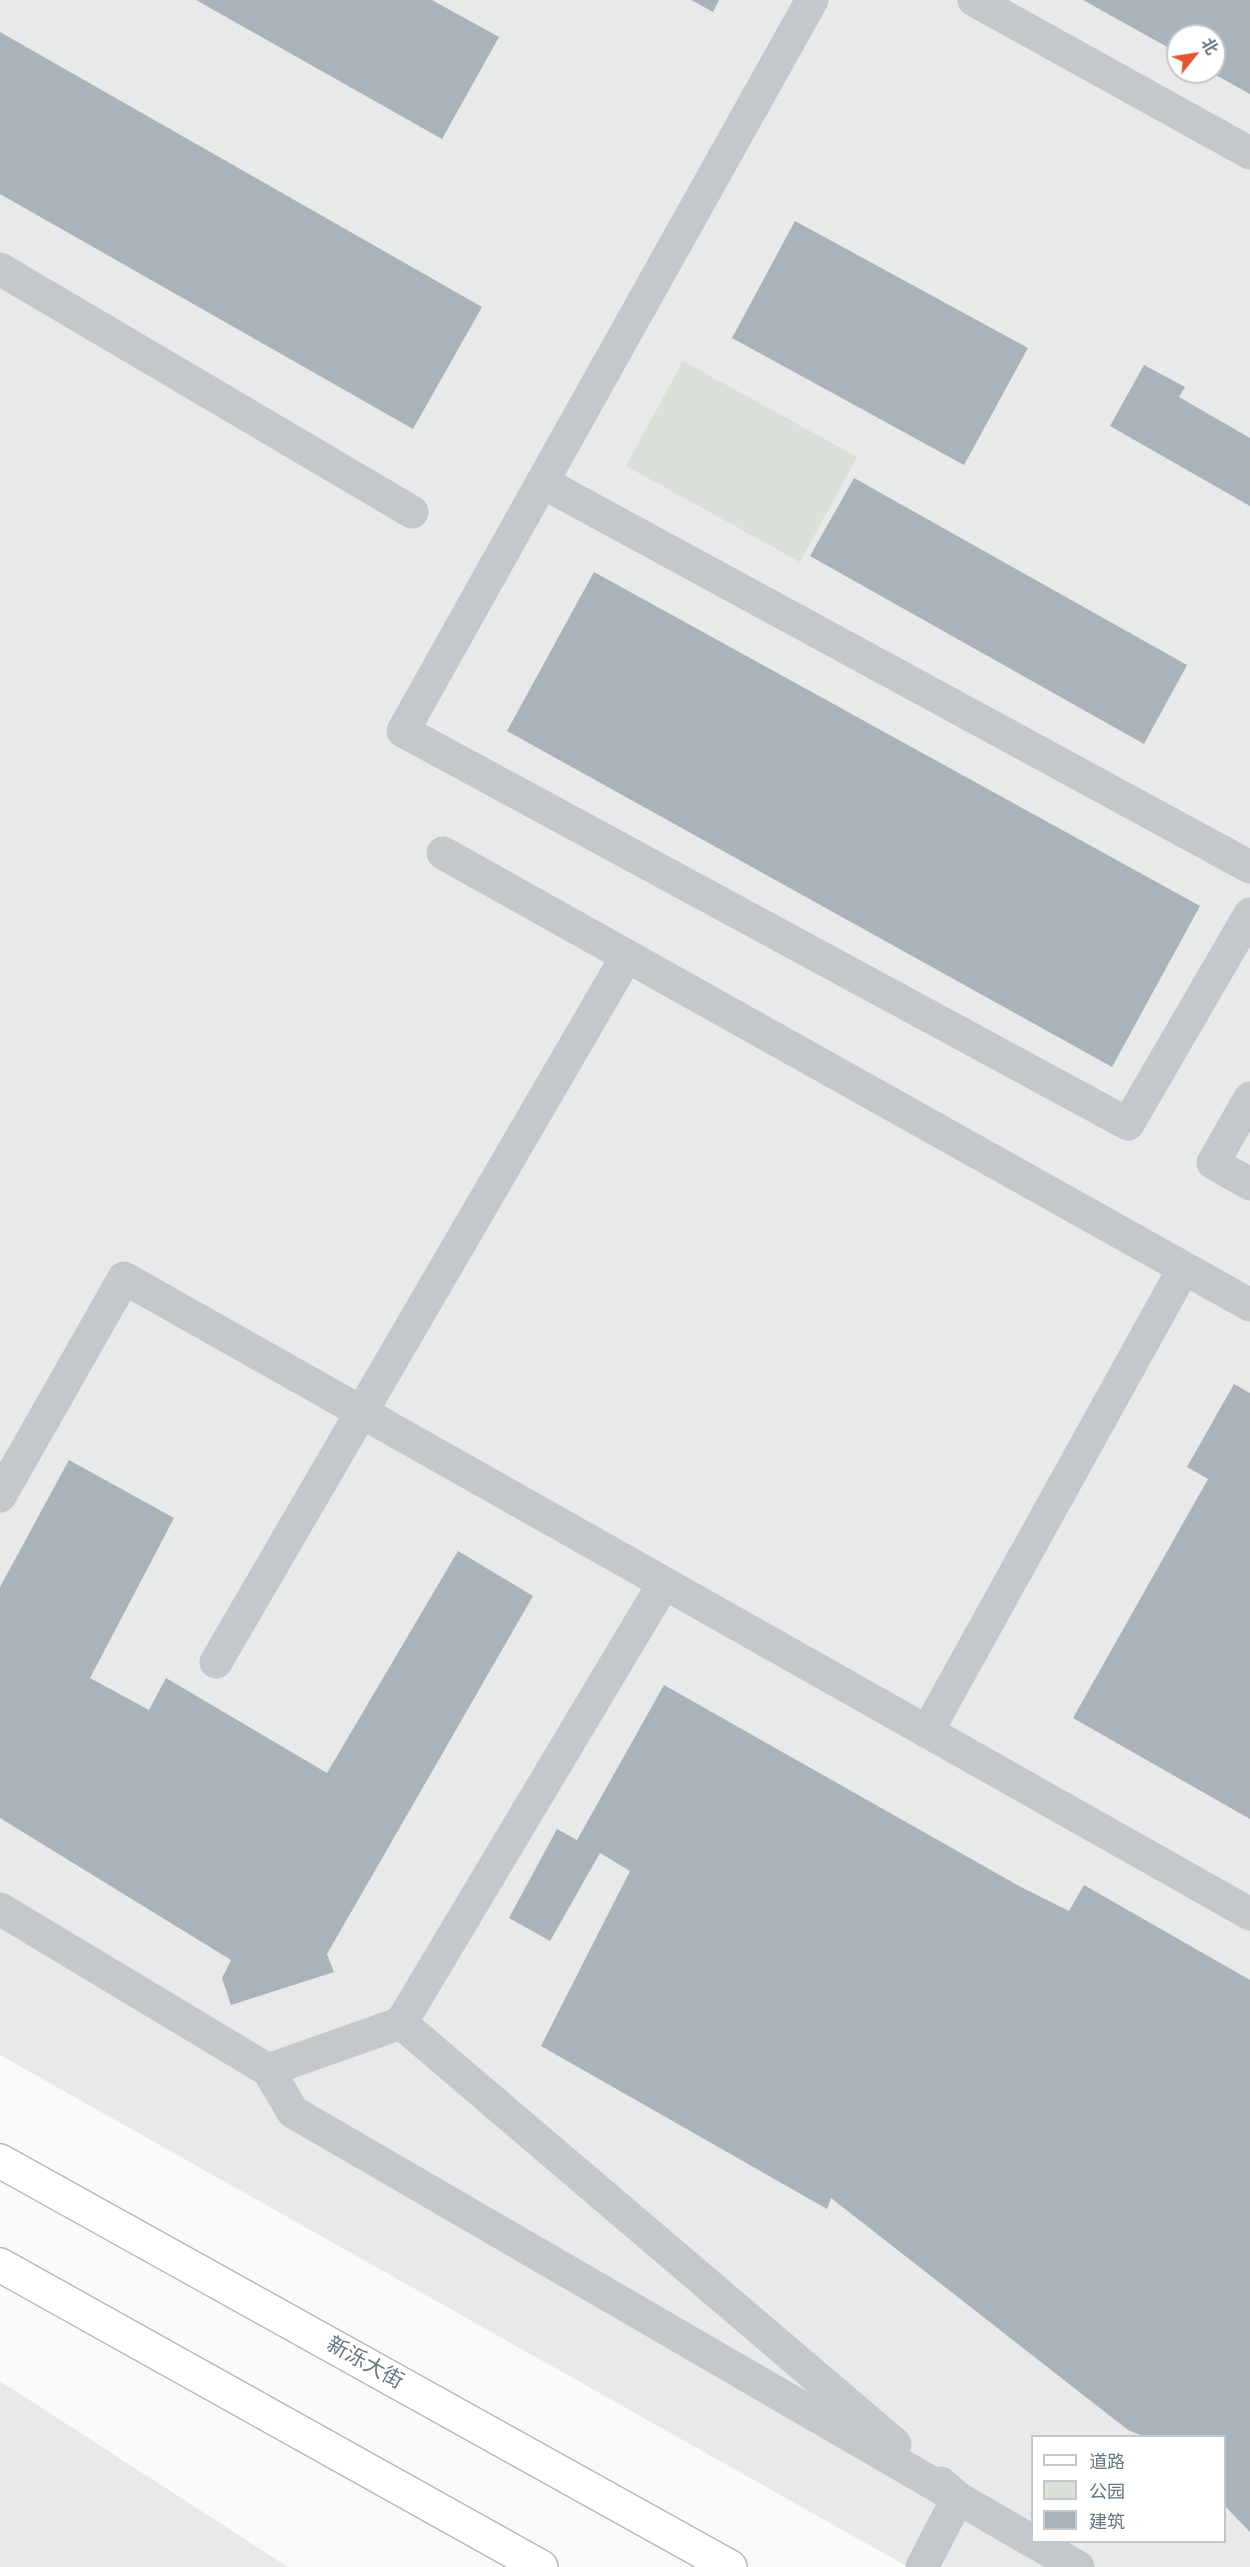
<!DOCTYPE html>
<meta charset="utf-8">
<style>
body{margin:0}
#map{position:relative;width:1250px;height:2567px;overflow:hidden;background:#fafaf8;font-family:Inter,"Noto Sans SC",sans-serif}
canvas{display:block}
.legend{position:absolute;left:1031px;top:2435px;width:195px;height:108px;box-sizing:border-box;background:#fff;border:2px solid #c1c8cd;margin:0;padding:8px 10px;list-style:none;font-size:18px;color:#657683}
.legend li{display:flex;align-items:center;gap:12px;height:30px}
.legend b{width:30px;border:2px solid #c1c8cd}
.north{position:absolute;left:1166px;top:24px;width:60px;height:60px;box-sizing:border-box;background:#fff;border:2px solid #c1c8cd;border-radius:50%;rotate:60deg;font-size:16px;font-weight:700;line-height:24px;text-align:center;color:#657683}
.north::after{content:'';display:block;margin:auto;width:21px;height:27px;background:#e4572e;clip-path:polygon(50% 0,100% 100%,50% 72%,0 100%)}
</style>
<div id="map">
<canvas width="1250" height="2567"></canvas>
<ul class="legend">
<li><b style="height:8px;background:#fff"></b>道路</li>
<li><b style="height:16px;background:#dadfd7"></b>公园</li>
<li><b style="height:16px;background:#aab3b9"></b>建筑</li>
</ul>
<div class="north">北</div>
</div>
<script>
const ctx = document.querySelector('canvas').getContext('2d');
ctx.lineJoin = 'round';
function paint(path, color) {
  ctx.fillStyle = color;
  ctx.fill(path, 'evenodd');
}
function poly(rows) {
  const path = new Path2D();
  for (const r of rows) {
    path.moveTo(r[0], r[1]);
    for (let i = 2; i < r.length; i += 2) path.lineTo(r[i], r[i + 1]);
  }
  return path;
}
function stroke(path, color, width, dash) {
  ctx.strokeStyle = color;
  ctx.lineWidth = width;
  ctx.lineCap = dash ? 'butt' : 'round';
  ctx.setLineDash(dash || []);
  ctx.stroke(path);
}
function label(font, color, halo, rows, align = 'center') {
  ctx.font = font + ' Inter,"Noto Sans SC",sans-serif';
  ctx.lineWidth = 6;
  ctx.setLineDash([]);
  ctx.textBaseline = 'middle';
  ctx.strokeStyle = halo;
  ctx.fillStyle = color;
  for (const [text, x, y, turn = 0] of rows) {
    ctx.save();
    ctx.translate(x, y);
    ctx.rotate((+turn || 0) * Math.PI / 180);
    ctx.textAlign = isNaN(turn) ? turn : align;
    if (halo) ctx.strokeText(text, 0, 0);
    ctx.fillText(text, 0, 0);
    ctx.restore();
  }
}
paint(poly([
 [0,0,1250,0,1250,2567,908,2567,0,2055],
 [1178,36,1214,36,1214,72,1178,72],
 [1032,2436,1224,2436,1224,2542,1032,2542],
 [0,2381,288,2567,0,2567]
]), '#e8e9e9');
paint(poly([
 [683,361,857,457,800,562,626,466]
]), '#dadfd7');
paint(poly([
 [196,0,432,0,499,37,442,139],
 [691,0,719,0,713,12],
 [1083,0,1250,0,1250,94,1214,74,1214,36,1178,36,1178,53],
 [0,32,482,307,413,429,0,194],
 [795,221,1028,348,964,465,732,338],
 [1144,365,1185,387,1179,397,1250,438,1250,506,1110,426],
 [854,478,1187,665,1144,744,810,556],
 [594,572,1200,906,1112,1067,507,731],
 [1234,1384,1250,1393,1250,1819,1073,1718,1208,1479,1187,1467],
 [69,1460,174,1518,90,1678,149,1710,166,1678,327,1773,458,1551,533,1596,327,1954,334,1972,231,2005,222,1978,231,1960,0,1818,0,1587],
 [664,1685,1019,1886,1069,1911,1084,1885,1250,1980,1250,2532,1224,2505,1224,2436,1143,2436,1128,2430,831,2198,827,2209,541,2046,630,1871,600,1853,550,1941,509,1918,557,1829,577,1840]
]), '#aab3b9');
const major = poly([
 [0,2161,730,2567],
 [0,2265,541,2567]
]);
stroke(major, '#b5babe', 36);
stroke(poly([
 [812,0,403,731,1128,1124,1250,914],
 [974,0,1250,153],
 [0,269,412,512],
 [542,482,1250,867],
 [443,853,1250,1305],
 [1250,1098,1213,1163,1250,1184],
 [0,1496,124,1278,1250,1914],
 [216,1662,627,956],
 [927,1732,1184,1268],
 [0,1909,268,2070,401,2023,664,1583],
 [401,2023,895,2444],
 [268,2070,293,2112,1032,2541],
 [1034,2542,1078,2567],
 [922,2567,958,2498,941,2483]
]), '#c3c8cc', 33);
stroke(major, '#fff', 33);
label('21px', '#657683', '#fff', [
 ["新泺大街",365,2363,29]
]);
</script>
